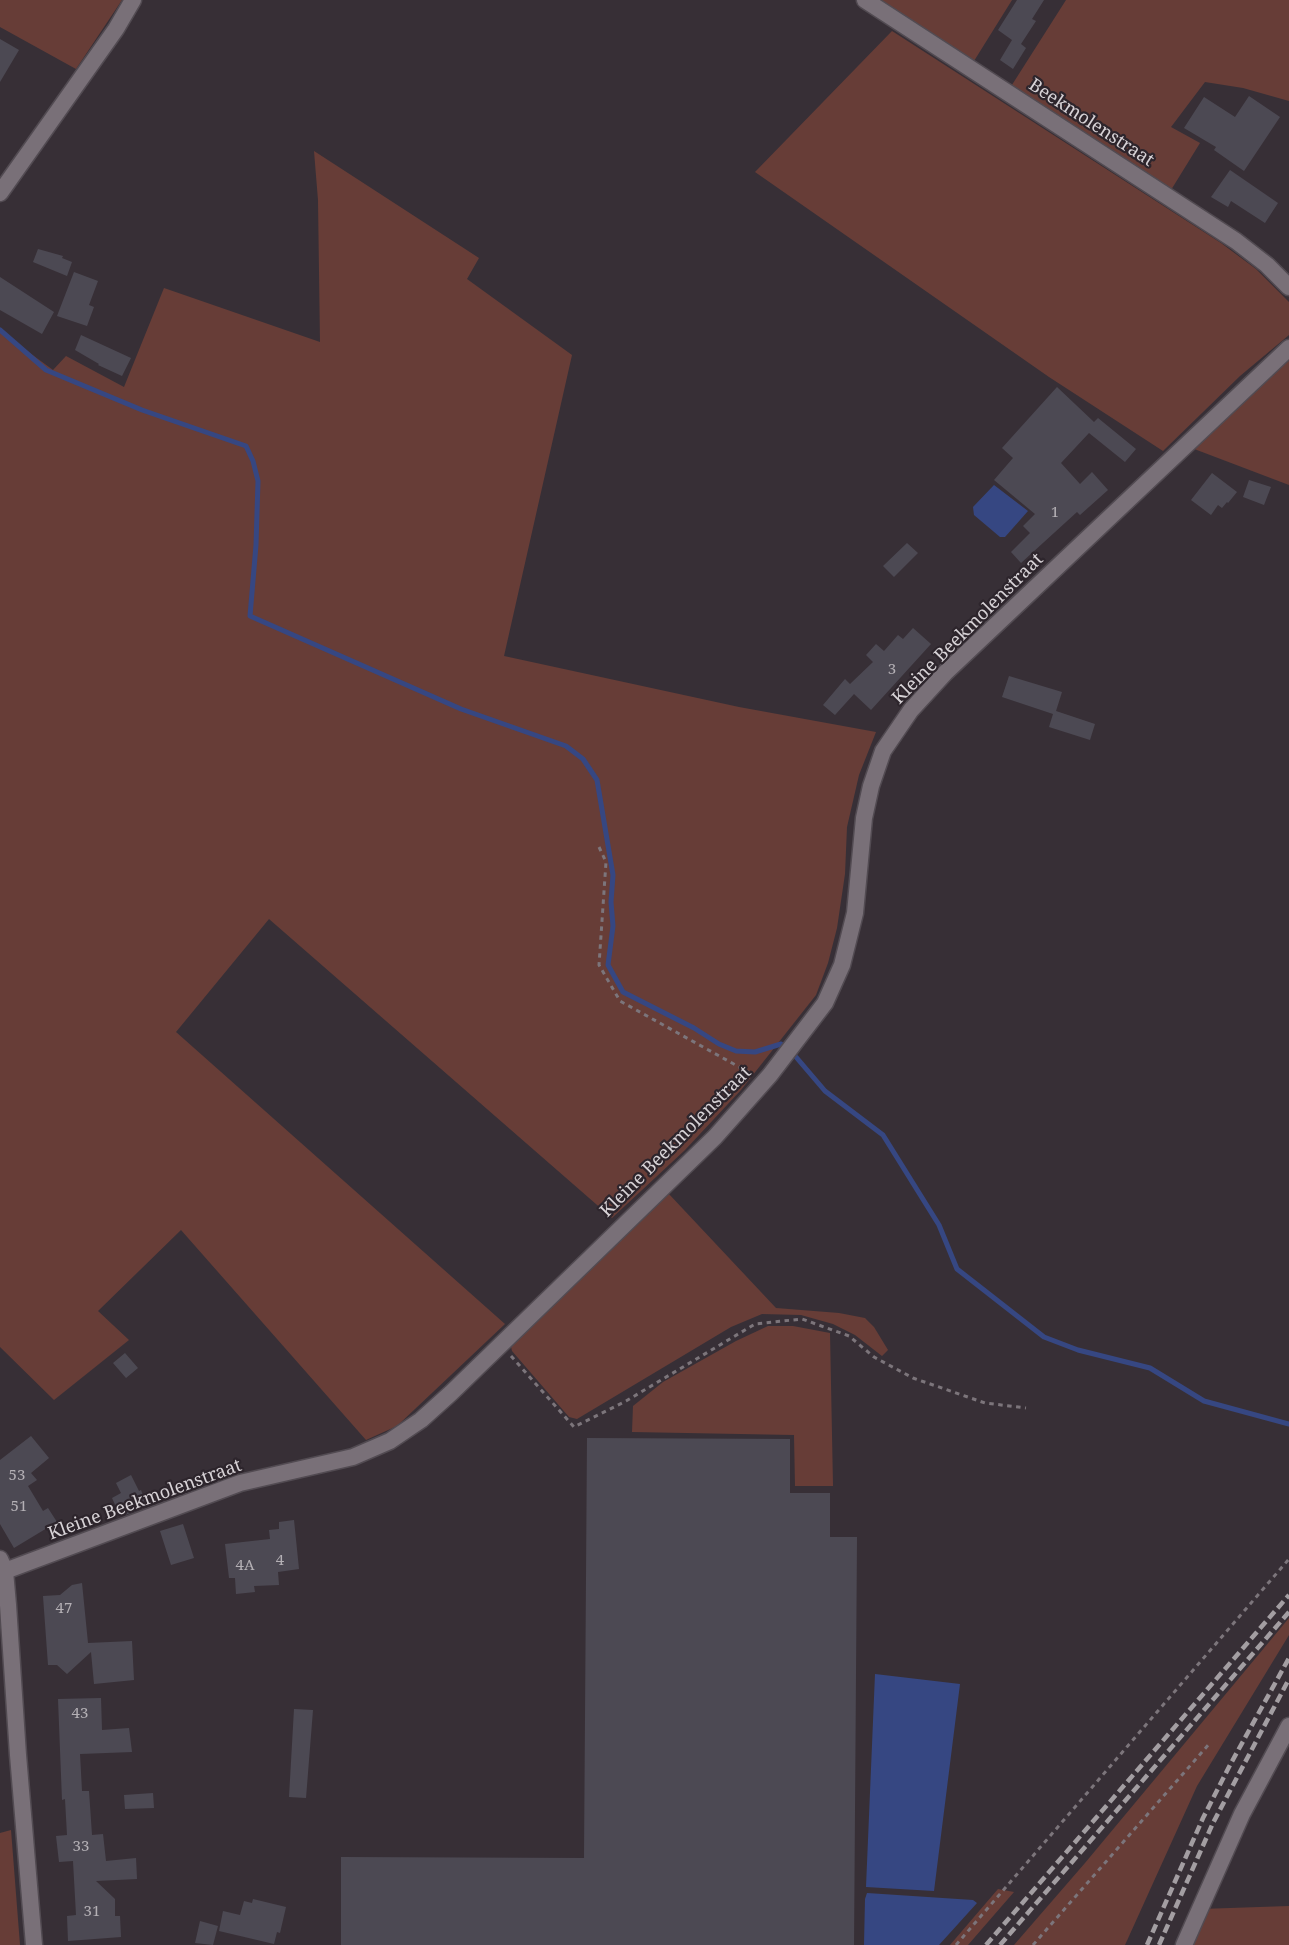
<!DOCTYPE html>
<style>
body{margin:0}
canvas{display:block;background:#372f36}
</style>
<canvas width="1289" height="1945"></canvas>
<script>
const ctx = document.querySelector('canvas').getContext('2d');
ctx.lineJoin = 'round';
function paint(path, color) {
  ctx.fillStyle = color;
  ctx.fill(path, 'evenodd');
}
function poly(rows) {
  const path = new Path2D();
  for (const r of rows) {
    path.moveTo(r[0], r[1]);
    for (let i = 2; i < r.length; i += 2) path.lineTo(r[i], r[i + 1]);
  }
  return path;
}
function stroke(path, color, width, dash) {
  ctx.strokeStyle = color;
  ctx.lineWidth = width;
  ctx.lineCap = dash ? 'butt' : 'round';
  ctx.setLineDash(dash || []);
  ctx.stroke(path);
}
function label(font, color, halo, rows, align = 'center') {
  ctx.font = font + ' "Noto Serif",serif';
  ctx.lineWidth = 4.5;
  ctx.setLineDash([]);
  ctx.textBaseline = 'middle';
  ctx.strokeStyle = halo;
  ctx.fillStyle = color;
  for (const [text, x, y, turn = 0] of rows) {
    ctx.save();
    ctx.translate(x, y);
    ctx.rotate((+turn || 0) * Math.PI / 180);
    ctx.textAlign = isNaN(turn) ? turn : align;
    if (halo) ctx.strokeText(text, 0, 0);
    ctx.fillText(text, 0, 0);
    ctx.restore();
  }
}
paint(poly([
 [0,0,122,0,76,69,0,27],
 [878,0,1012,0,974,61],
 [1066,0,1289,0,1289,101,1243,88,1205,82,1171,127,1200,143,1171,190,1010,88],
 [892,31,1221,243,1256,269,1289,302,1289,335,1240,376,1163,451,1049,377,755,172],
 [314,151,479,258,467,279,572,355,504,656,739,707,876,732,859,775,847,827,845,874,837,928,828,963,816,995,741,1090,685,1150,612,1218,269,919,176,1032,505,1324,397,1426,366,1440,181,1230,98,1311,129,1340,54,1400,0,1347,0,331,53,370,66,356,124,387,164,288,320,342,318,200],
 [1289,354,1289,485,1189,447],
 [668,1193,776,1308,839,1313,865,1318,874,1327,888,1350,882,1356,855,1335,833,1324,801,1315,762,1314,731,1327,577,1419,569,1417,512,1351,510,1342],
 [768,1326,793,1326,830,1333,833,1486,795,1486,794,1435,632,1432,633,1406,663,1382,736,1341],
 [1289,1618,1289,1635,1197,1786,1125,1945,1014,1945,1085,1863],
 [11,1830,20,1945,0,1945,0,1833],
 [998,1889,1014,1892,968,1945,950,1945],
 [1289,1906,1289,1945,1187,1945,1201,1909]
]), '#673d37');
paint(poly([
 [994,485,1028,511,1005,537,1000,537,974,515,973,507],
 [875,1674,960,1684,934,1891,866,1887],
 [867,1893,973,1900,977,1903,939,1945,864,1945,865,1899]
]), '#364782');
stroke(poly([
 [0,330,46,370,142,410,246,446,253,461,258,481,256,545,250,616,461,709,566,746,583,759,597,780,613,875,611,902,613,926,608,965,623,992,694,1028,719,1044,736,1051,755,1052,781,1044],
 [796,1057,825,1091,883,1135,939,1225,957,1269,1044,1337,1078,1350,1150,1368,1204,1401,1289,1424]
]), '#364782', 5);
paint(poly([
 [1017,0,1044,0,1032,19,1036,21,1021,44,1026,48,1013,69,1000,60,1012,40,998,30],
 [0,39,19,50,0,82],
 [1249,96,1280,117,1244,171,1214,150,1216,147,1184,128,1204,97,1235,117],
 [1230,170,1278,203,1265,223,1231,201,1228,207,1211,197],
 [38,249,63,256,62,258,72,262,67,276,33,262],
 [74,272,98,281,89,305,94,307,87,326,57,316],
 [0,277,54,312,42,334,0,310],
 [81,335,131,358,122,376,98,365,99,364,75,350],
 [1057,387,1094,422,1098,418,1136,449,1125,462,1089,433,1061,463,1080,484,1092,472,1108,490,1080,515,1077,512,1021,563,1011,552,1030,533,1023,526,1035,514,994,480,1013,458,1002,448],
 [1212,473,1237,492,1228,503,1227,502,1222,508,1218,505,1211,515,1191,500],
 [1249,480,1271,487,1264,505,1243,497],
 [907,543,918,553,894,577,883,566],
 [913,628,931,644,871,710,854,694,835,715,823,705,845,679,850,684,873,662,866,655,876,644,884,651,898,635,903,639],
 [1009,676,1062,692,1056,711,1095,724,1090,740,1049,727,1053,714,1002,697],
 [125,1353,138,1368,126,1378,113,1363],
 [31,1436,49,1458,31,1473,37,1480,28,1486,43,1511,48,1508,57,1522,14,1548,0,1524,0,1460],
 [587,1438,790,1439,790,1493,830,1493,830,1537,857,1537,854,1945,341,1945,341,1857,584,1858],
 [131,1475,139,1491,141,1490,143,1495,150,1492,160,1502,125,1515,119,1513,112,1498,121,1493,116,1483],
 [294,1520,299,1569,278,1572,279,1585,254,1586,255,1592,236,1594,235,1578,229,1578,225,1544,270,1539,269,1530,279,1529,279,1522],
 [183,1524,194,1558,171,1565,160,1531],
 [82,1583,88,1643,132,1641,134,1680,94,1684,91,1652,67,1674,57,1665,48,1665,43,1596,60,1595,72,1585],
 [101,1698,102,1730,129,1728,132,1752,80,1754,82,1791,89,1791,92,1835,103,1834,106,1861,136,1858,137,1879,96,1881,115,1899,115,1916,120,1916,121,1937,68,1941,67,1916,76,1915,73,1861,59,1862,56,1836,67,1835,65,1799,62,1800,58,1699],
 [294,1709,313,1710,306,1798,289,1797],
 [153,1793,154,1808,125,1809,124,1795],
 [253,1899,286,1907,280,1933,277,1932,274,1944,219,1931,223,1911,240,1915,244,1901,252,1903],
 [200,1921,218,1926,213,1945,195,1943]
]), '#4c4953');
const street = poly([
 [865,0,1236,241,1267,265,1289,287],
 [0,193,116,29,133,0],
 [0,1559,5,1571,8,1605,18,1755,34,1945],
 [5,1571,240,1483,353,1457,390,1441,421,1420,451,1393,715,1137,770,1075,825,1003,842,965,855,913,864,818,871,786,883,751,911,710,945,673,1289,348],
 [1184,1945,1242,1814,1289,1726]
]);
stroke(street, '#524b52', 19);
stroke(poly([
 [599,847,606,862,599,965,620,1001,750,1073],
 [511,1356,574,1427,626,1401,755,1324,802,1319,849,1336,874,1357,913,1378,985,1403,1026,1408],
 [956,1945,1289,1559],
 [1033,1945,1210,1743]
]), '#7c757b', 3, [4.5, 4.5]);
stroke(street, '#797078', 16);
stroke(poly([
 [986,1945,1289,1595],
 [1000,1945,1289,1612],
 [1147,1945,1203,1818,1230,1765,1289,1658],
 [1159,1945,1213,1823,1289,1679]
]), '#a39ea2', 4.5, [9, 4.5]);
label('15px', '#b4b0b5', null, [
 ["1",1055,513],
 ["3",892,670],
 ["53",17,1476],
 ["51",19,1507],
 ["4",280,1561],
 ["4A",245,1566],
 ["47",64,1609],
 ["43",80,1714],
 ["33",81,1847],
 ["31",92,1912]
]);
label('18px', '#d7d2d6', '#2d252c', [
 ["Beekmolenstraat",1091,123,33],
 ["Kleine Beekmolenstraat",968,629,-45],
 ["Kleine Beekmolenstraat",676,1142,-45],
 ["Kleine Beekmolenstraat",145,1500,-20]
]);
</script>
